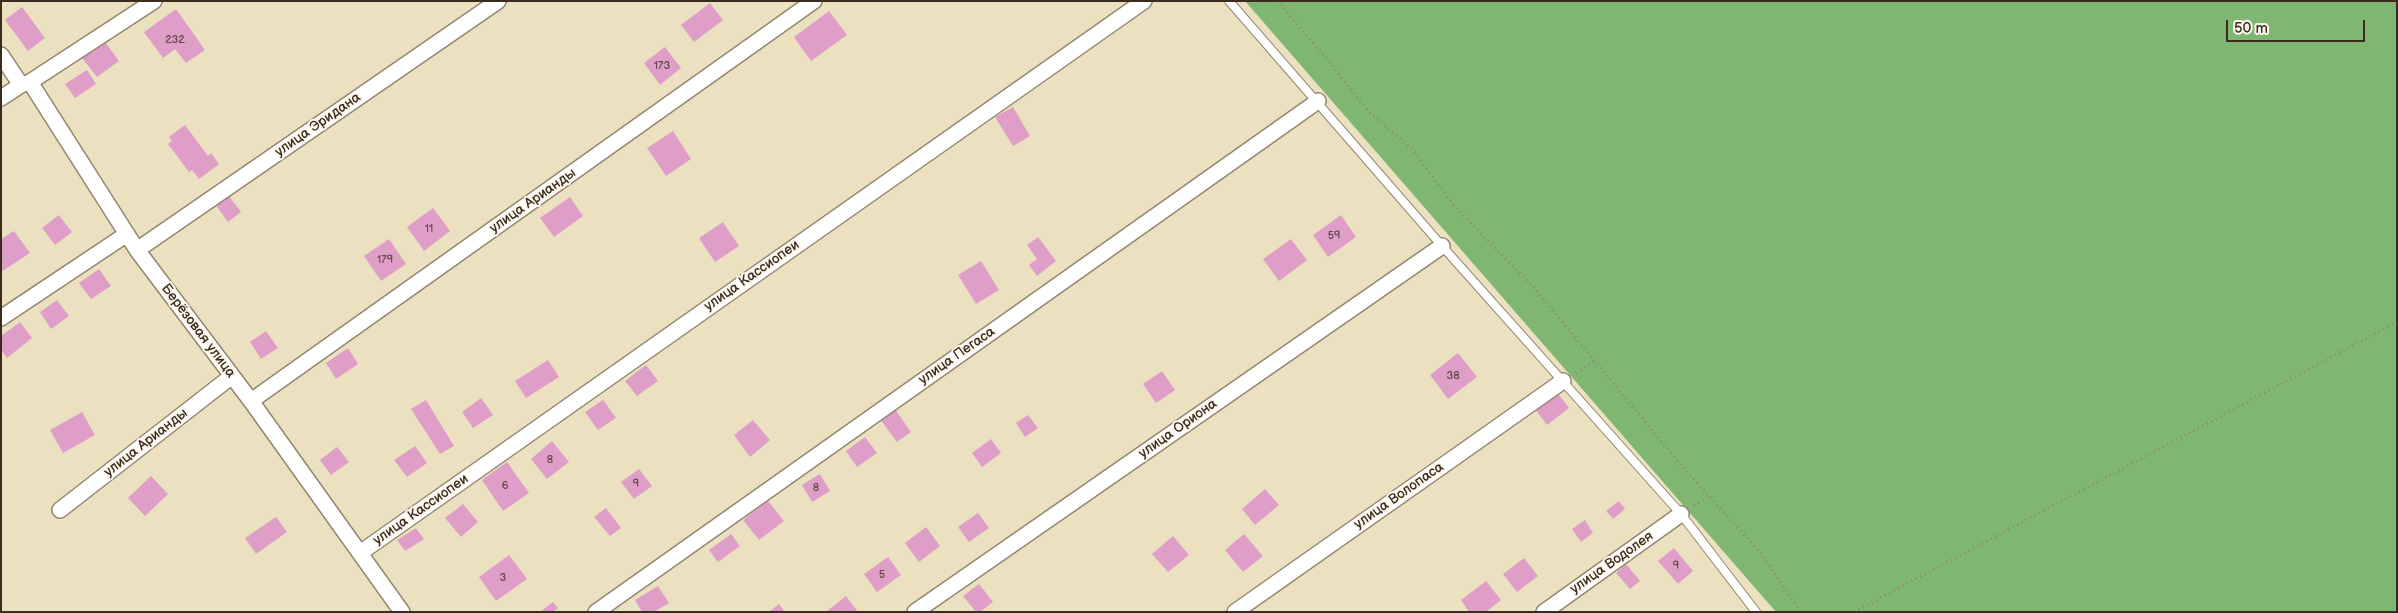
<!DOCTYPE html>
<meta charset="utf-8">
<style>
body{margin:0}
#map{position:relative;width:2398px;height:613px;overflow:hidden;background:#ebe1c0;font-family:"Balsamiq Sans",sans-serif}
canvas{display:block}
.frame{position:absolute;inset:0;border:2px solid #3b2a1e;pointer-events:none}
.scale{position:absolute;left:2226px;top:20px;width:139px;height:22px;box-sizing:border-box;border:2px solid #3b2a1e;border-top:0;padding-left:6px;font-size:15px;line-height:18px;white-space:nowrap;color:#3b2a1e;-webkit-text-stroke:4px #fbf7ec;paint-order:stroke}
</style>
<div id="map">
<canvas width="2398" height="613"></canvas>
<div class="frame"></div>
<div class="scale">50 m</div>
</div>
<script>
const ctx = document.querySelector('canvas').getContext('2d');
ctx.lineJoin = 'round';
function paint(path, color) {
  ctx.fillStyle = color;
  ctx.fill(path, 'evenodd');
}
function poly(rows) {
  const path = new Path2D();
  for (const r of rows) {
    path.moveTo(r[0], r[1]);
    for (let i = 2; i < r.length; i += 2) path.lineTo(r[i], r[i + 1]);
  }
  return path;
}
function stroke(path, color, width, dash) {
  ctx.strokeStyle = color;
  ctx.lineWidth = width;
  ctx.lineCap = dash ? 'butt' : 'round';
  ctx.setLineDash(dash || []);
  ctx.stroke(path);
}
function label(font, color, halo, rows, align = 'center') {
  ctx.font = font + ' "Balsamiq Sans",sans-serif';
  ctx.lineWidth = 4;
  ctx.setLineDash([]);
  ctx.textBaseline = 'middle';
  ctx.strokeStyle = halo;
  ctx.fillStyle = color;
  for (const [text, x, y, turn = 0] of rows) {
    ctx.save();
    ctx.translate(x, y);
    ctx.rotate((+turn || 0) * Math.PI / 180);
    ctx.textAlign = isNaN(turn) ? turn : align;
    if (halo) ctx.strokeText(text, 0, 0);
    ctx.fillText(text, 0, 0);
    ctx.restore();
  }
}
paint(poly([
 [1245,1,2397,1,2397,612,1776,612]
]), '#7eb672');
paint(poly([
 [710,3,723,20,694,42,681,25],
 [22,7,45,38,28,51,5,20],
 [176,9,205,50,186,63,175,49,163,58,144,32],
 [829,11,847,35,811,61,794,37],
 [105,42,119,61,97,77,82,58],
 [665,47,681,68,660,85,644,63],
 [87,70,96,84,75,98,65,84],
 [1013,107,1030,136,1013,146,995,117],
 [185,125,208,156,211,153,219,164,199,179,192,170,189,172,168,144,172,141,169,137],
 [673,131,691,159,666,176,647,148],
 [226,192,241,212,228,222,213,201],
 [570,197,583,216,554,237,540,218],
 [433,208,450,231,424,251,407,227],
 [59,215,72,232,55,245,42,228],
 [1341,215,1356,237,1328,257,1313,235],
 [723,222,739,246,715,262,699,238],
 [14,231,30,253,1,272,1,239],
 [1038,237,1056,261,1037,276,1029,265,1037,259,1027,245],
 [389,239,406,264,381,281,364,256],
 [1291,239,1307,260,1279,281,1263,259],
 [981,261,999,290,976,304,958,275],
 [99,269,111,286,91,299,79,283],
 [57,300,69,316,51,329,40,312],
 [20,322,32,338,7,358,1,350,1,336],
 [266,331,278,348,261,359,250,342],
 [348,348,358,364,336,379,326,363],
 [1458,353,1477,377,1448,399,1430,375],
 [548,360,559,377,526,398,515,381],
 [646,365,658,381,637,396,625,381],
 [1162,371,1175,390,1156,403,1143,384],
 [1557,392,1569,408,1547,425,1535,409],
 [481,398,493,415,473,428,462,412],
 [426,400,454,446,440,454,411,409],
 [603,400,616,418,598,430,585,412],
 [895,409,911,432,897,442,880,419],
 [82,412,95,435,63,453,50,430],
 [1028,415,1038,428,1025,437,1016,423],
 [753,420,770,440,750,457,734,435],
 [865,437,877,453,857,467,846,451],
 [991,439,1001,453,982,467,972,453],
 [552,441,569,462,547,479,531,459],
 [415,446,427,463,407,477,394,460],
 [337,447,349,462,331,475,320,460],
 [507,462,529,493,503,511,482,480],
 [639,469,652,486,634,499,621,482],
 [820,474,830,491,812,502,802,485],
 [151,476,168,494,145,516,128,498],
 [1265,489,1279,505,1255,525,1242,509],
 [768,501,784,521,759,540,743,520],
 [1619,501,1625,509,1613,519,1606,511],
 [463,504,478,522,461,537,445,518],
 [606,508,621,528,610,536,594,517],
 [978,513,989,528,969,542,958,527],
 [276,517,287,532,256,554,245,538],
 [1585,520,1593,533,1581,542,1572,529],
 [926,527,940,546,919,562,905,543],
 [416,528,424,539,405,551,397,540],
 [731,534,740,546,718,562,709,550],
 [1244,534,1263,556,1243,572,1225,550],
 [1173,536,1189,555,1168,572,1152,554],
 [1674,548,1693,571,1678,584,1658,561],
 [509,555,527,579,496,601,479,577],
 [888,557,901,575,877,592,864,574],
 [1524,558,1538,576,1517,592,1503,574],
 [1626,564,1640,581,1630,589,1616,573],
 [1486,581,1501,600,1486,612,1469,612,1461,600],
 [979,584,993,602,980,612,976,612,963,596],
 [658,586,669,603,654,612,642,612,635,600],
 [846,596,858,612,826,612],
 [553,602,558,608,553,612,540,612],
 [779,604,785,612,769,612]
]), '#df9ec8');
const service = poly([
 [1229,1,1442,246,1681,514,1756,612]
]);
const minor = poly([
 [1,55,21,85,30,82,137,250,251,401,402,612],
 [30,82,154,1],
 [1,98,21,85],
 [137,250,498,1],
 [1,318,127,234],
 [251,401,814,1],
 [60,510,232,376],
 [360,553,1144,1],
 [596,612,1318,101],
 [915,612,1442,246],
 [1235,612,1563,381],
 [1544,612,1681,514]
]);
stroke(service, '#93866f', 10);
stroke(minor, '#93866f', 18);
stroke(poly([
 [1277,1,1327,59,1368,111,1413,150,1455,207,1536,290,1679,463,1759,551,1801,612],
 [1576,373,1595,361],
 [1694,505,1709,496],
 [1854,612,2397,322]
]), '#93866f', 3, [1, 4]);
stroke(service, '#fff', 8);
stroke(minor, '#fff', 15);
label('11px', '#644748', null, [
 ["232",175,40],
 ["173",662,66],
 ["11",429,229],
 ["59",1334,236],
 ["179",385,260],
 ["38",1453,376],
 ["8",550,460],
 ["9",636,484],
 ["6",505,486],
 ["8",816,488],
 ["9",1676,566],
 ["5",882,575],
 ["3",503,578]
]);
label('14px', '#3b2a1e', '#fbf7ec', [
 ["улица Эридана",318,125,-35],
 ["улица Арианды",533,201,-35],
 ["улица Кассиопеи",752,276,-35],
 ["Берёзовая улица",198,331,53],
 ["улица Пегаса",957,356,-35],
 ["улица Ориона",1178,429,-35],
 ["улица Арианды",146,443,-38],
 ["улица Волопаса",1399,496,-35],
 ["улица Кассиопеи",421,510,-35],
 ["улица Водолея",1612,563,-35]
]);
</script>
